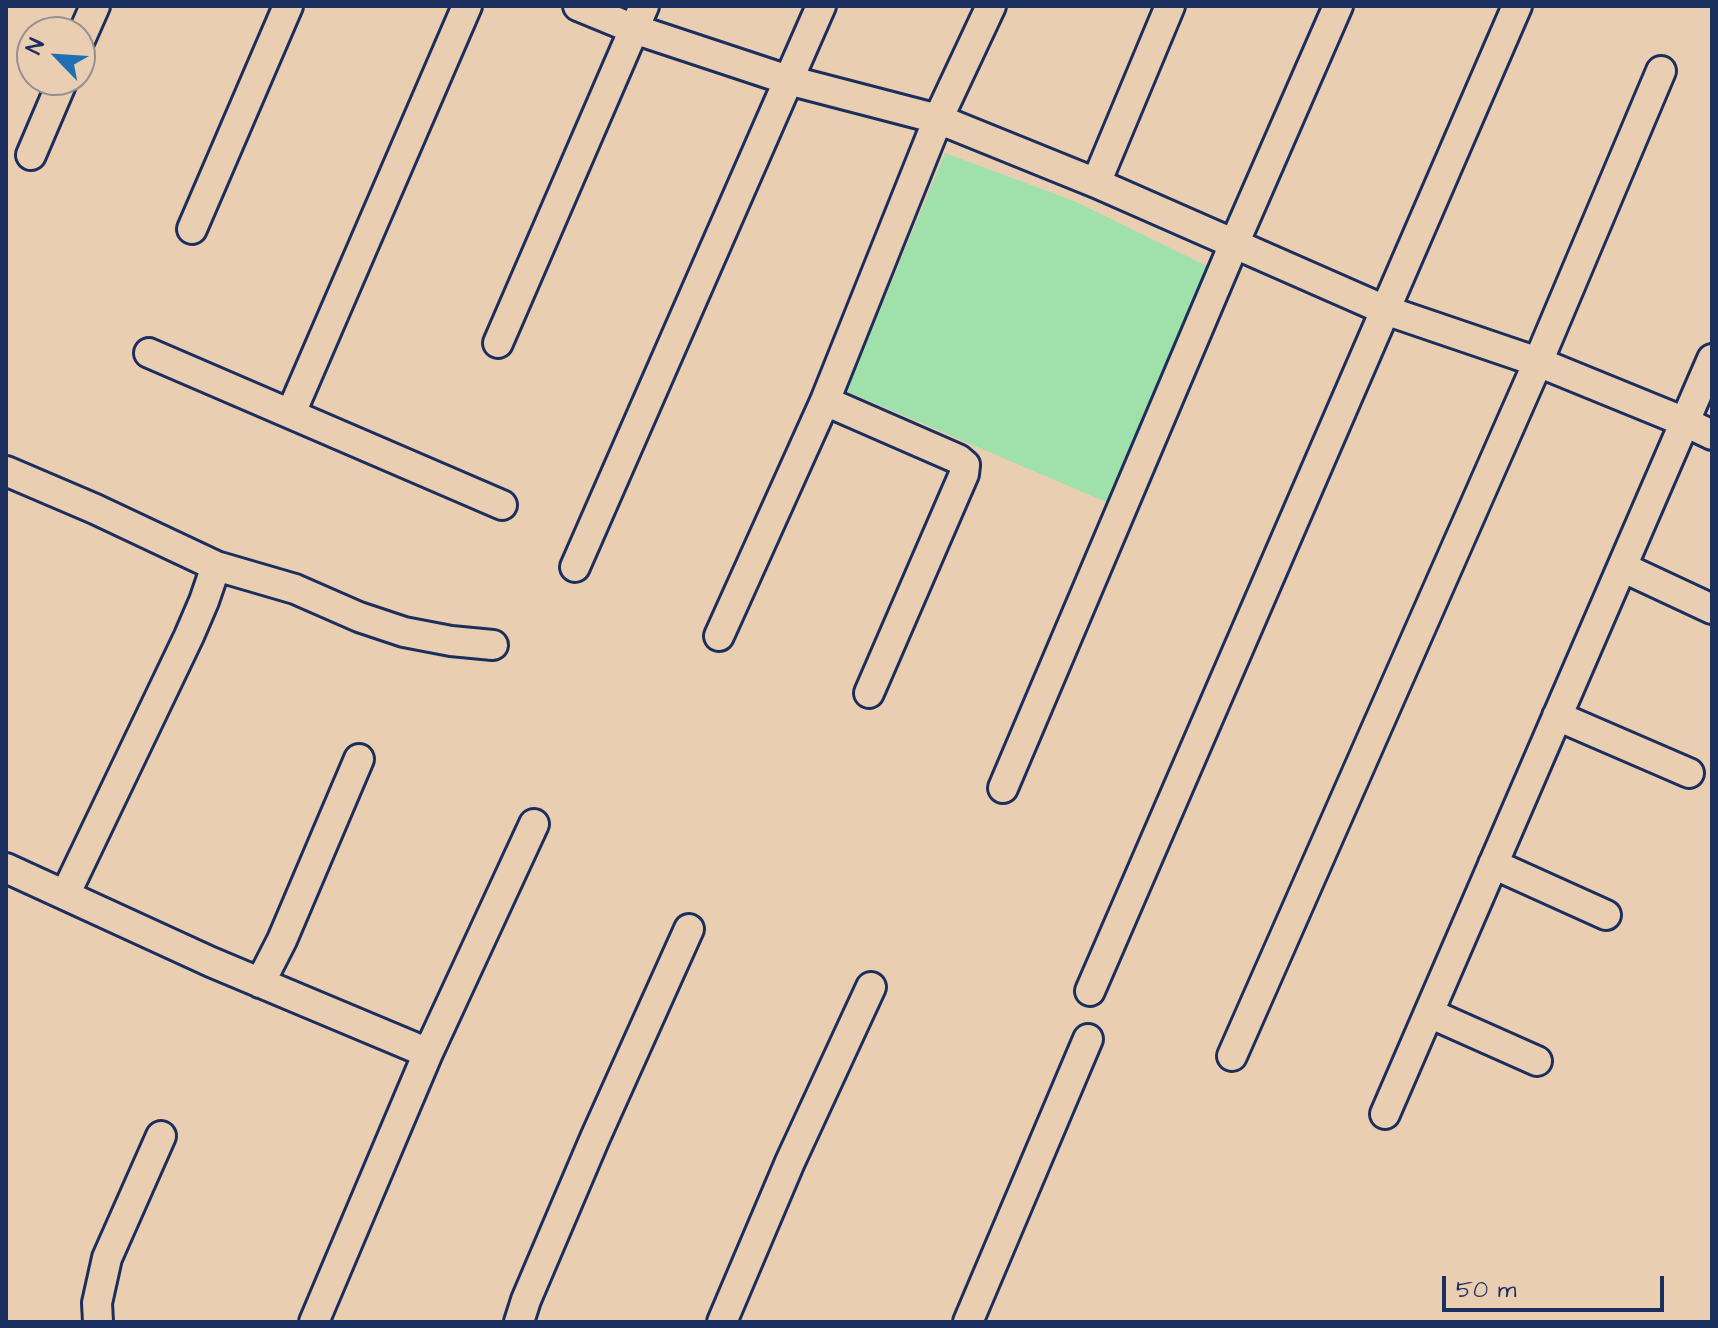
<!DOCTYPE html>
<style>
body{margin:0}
#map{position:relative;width:1718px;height:1328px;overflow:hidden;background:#eaceb1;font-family:"Architects Daughter",sans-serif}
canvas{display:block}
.frame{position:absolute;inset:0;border:8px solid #1b2f5e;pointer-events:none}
.north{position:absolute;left:16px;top:16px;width:80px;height:80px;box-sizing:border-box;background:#eaceb1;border:2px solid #978e90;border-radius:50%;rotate:295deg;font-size:22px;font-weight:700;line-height:32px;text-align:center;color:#1b2f5e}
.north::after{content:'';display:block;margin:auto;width:28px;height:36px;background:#1f6fb2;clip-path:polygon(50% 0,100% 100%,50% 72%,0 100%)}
.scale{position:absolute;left:1442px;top:1276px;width:222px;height:36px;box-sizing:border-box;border:4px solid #1b2f5e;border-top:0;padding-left:10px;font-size:24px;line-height:28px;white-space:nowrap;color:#1b2f5e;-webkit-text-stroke:6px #eaceb1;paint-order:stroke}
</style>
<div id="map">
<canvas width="1718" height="1328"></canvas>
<div class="frame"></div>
<div class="north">N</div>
<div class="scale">50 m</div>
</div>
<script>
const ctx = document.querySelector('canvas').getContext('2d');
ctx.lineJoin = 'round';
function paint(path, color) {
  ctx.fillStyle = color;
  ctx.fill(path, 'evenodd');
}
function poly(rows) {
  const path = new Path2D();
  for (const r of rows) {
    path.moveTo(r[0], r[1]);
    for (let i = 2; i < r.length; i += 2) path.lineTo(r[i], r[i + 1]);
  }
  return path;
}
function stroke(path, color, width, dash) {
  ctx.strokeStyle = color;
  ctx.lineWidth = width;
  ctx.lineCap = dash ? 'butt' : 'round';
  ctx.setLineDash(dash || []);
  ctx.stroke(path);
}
paint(poly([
 [945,153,1074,201,1207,266,1106,502,846,391]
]), '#a0e0aa');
const minor = poly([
 [578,6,634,29,788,80,938,119,1096,183,1385,310,1538,362,1685,422,1712,435],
 [80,40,95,6],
 [31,155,63,80],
 [1096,183,1170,6],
 [192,229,288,6],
 [498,343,644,6],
 [149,353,502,505],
 [825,401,958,459,965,465,964,474,869,693],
 [291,413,467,6],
 [6,471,95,509,216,566,295,589,359,617,404,632,451,641,493,645],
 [575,567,821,6],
 [1622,567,1712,609],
 [719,636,825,401,938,119,991,6],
 [1557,716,1689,773],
 [1003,788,1234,244,1338,6],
 [1493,864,1606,915],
 [6,868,211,962,428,1053],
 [65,895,189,636,204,601,216,566],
 [260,983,282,940,359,759],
 [1090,991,1517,6],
 [1429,1013,1537,1061],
 [1232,1056,1538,362,1661,71],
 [1385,1114,1712,359],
 [98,1322,97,1303,107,1258,161,1136],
 [314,1322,428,1053,534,824],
 [519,1322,526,1300,595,1138,689,929],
 [722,1322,790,1162,871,987],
 [968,1322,1088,1039]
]);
stroke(minor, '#1b2f5e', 34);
stroke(minor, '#eaceb1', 28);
</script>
